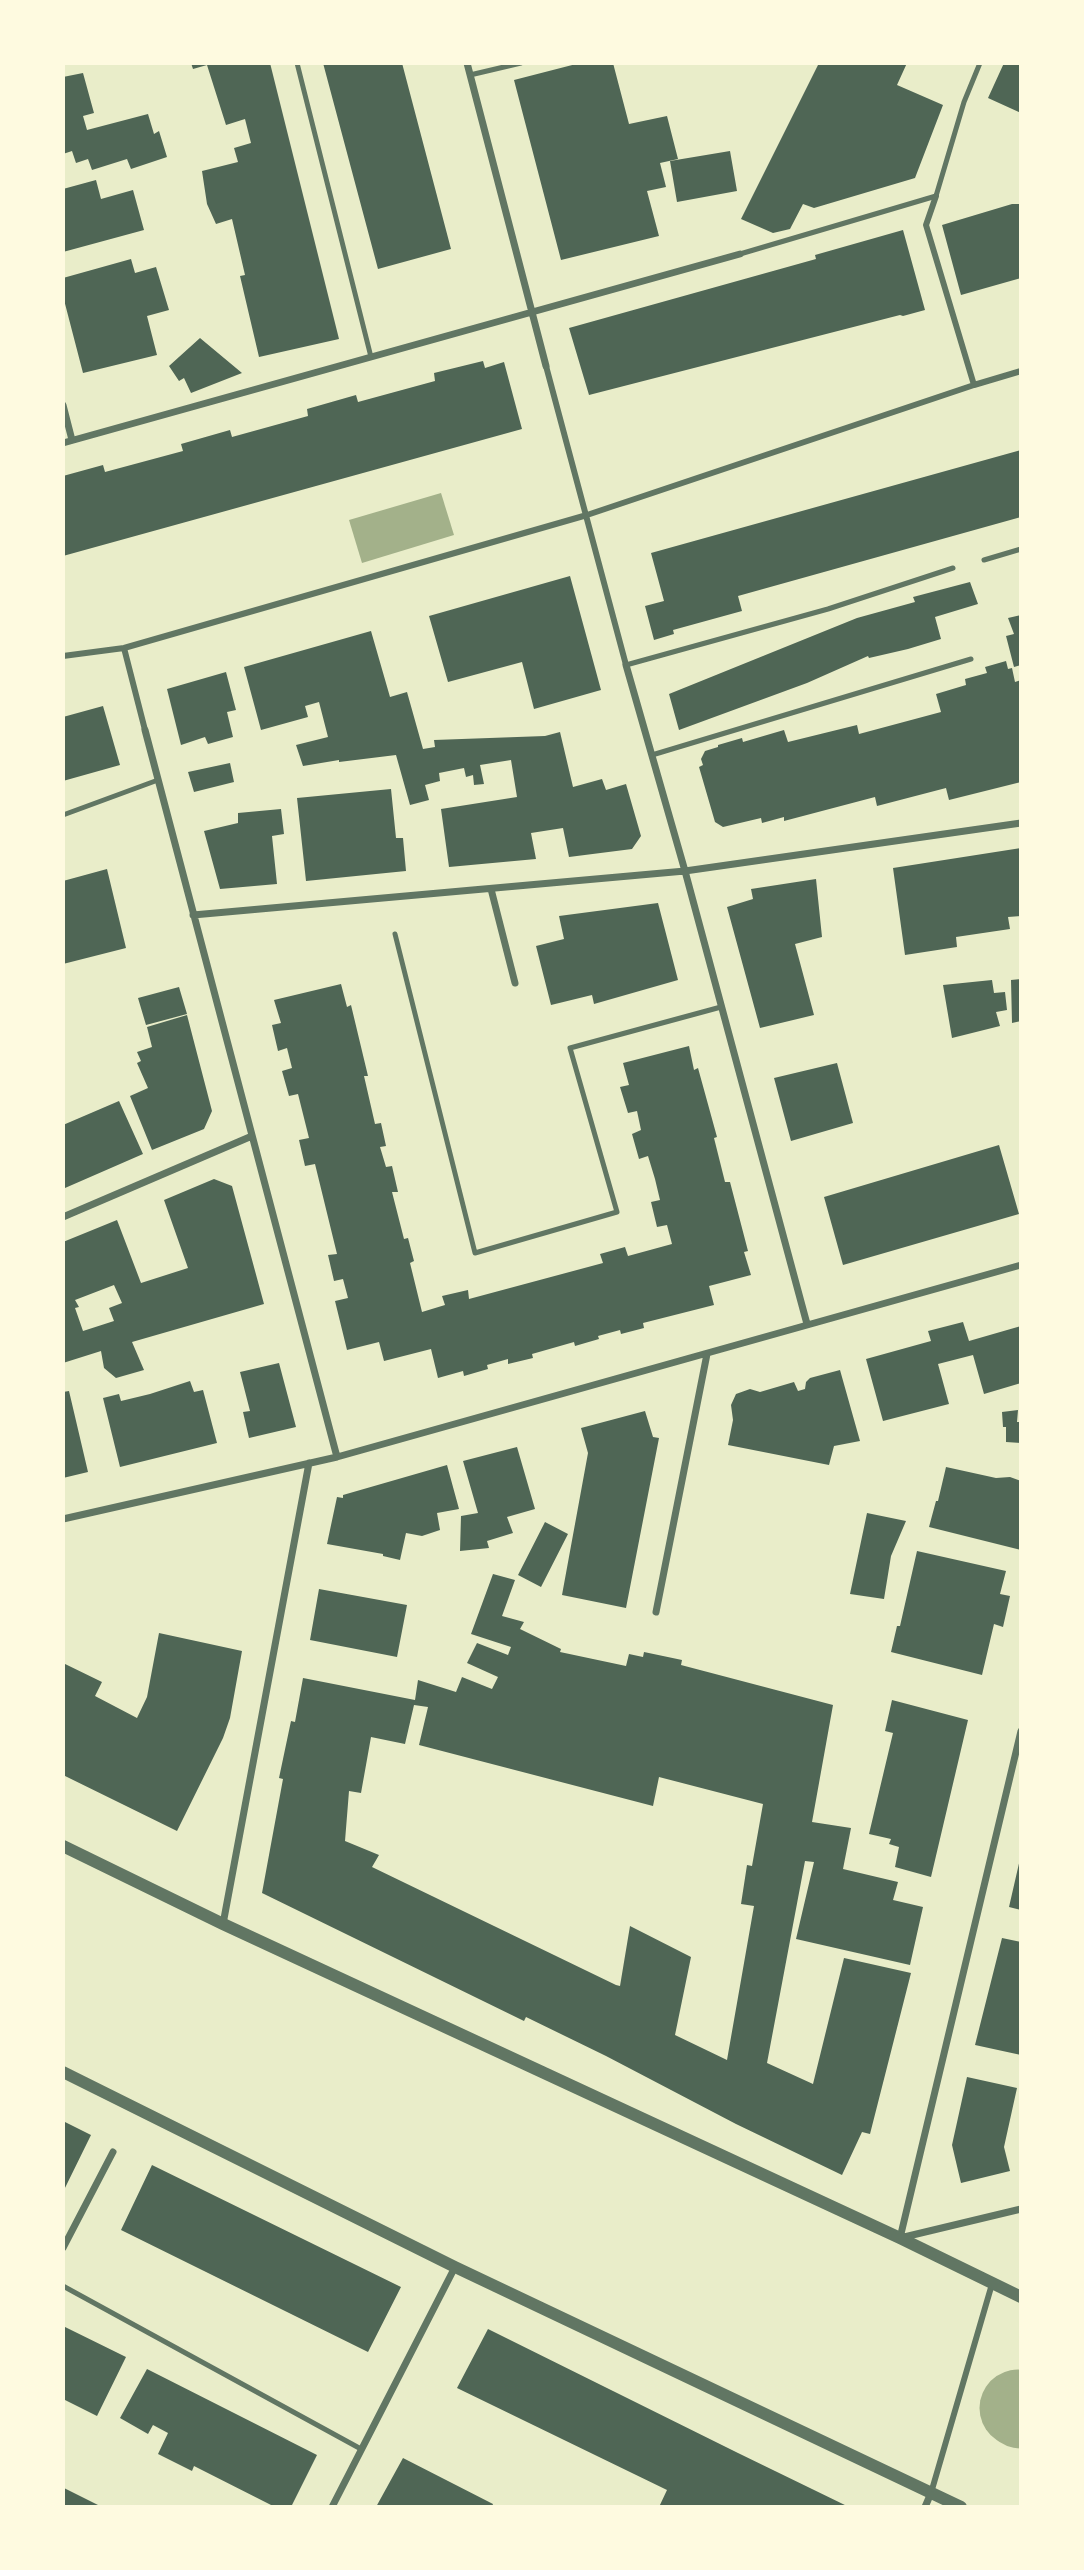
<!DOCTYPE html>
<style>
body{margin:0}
#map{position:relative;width:1084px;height:2570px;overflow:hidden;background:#e9edc9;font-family:"Fira Sans Condensed",sans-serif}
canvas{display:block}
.frame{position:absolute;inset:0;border:65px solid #fefae0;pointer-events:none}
</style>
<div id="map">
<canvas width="1084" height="2570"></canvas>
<div class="frame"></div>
</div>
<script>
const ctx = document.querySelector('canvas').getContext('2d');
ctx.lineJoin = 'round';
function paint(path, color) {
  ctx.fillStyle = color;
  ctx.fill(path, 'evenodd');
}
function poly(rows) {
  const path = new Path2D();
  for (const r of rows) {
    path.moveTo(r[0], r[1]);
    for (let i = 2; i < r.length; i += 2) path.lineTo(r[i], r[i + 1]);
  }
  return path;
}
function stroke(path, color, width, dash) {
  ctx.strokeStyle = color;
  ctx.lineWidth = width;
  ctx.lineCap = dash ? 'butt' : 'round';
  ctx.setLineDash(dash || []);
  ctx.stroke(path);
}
paint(poly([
 [441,493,454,535,362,563,349,520]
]), '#a3b18a');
stroke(poly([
 [1018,2408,1021,2410]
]), '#a3b18a', 77);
paint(poly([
 [191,63,270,63,339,339,259,357,240,276,245,275,232,219,216,224,207,204,202,171,238,162,234,148,251,143,245,119,226,125,207,65,193,69],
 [323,63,402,63,451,249,378,269],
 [580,63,613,63,629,124,667,116,678,159,660,163,666,187,647,191,659,236,561,260,514,80],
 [819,63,907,63,897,85,943,105,915,178,814,208,803,204,790,229,773,233,741,219],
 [1004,63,1021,63,1021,113,988,98],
 [83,73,94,113,83,116,87,130,148,114,154,134,159,131,167,157,131,169,127,159,92,170,88,159,76,163,72,151,63,154,63,77],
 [730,151,737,191,677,202,670,161],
 [96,180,101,199,133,190,144,230,63,252,63,189],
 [1012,204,1021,204,1021,278,961,295,942,225],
 [903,230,925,310,903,316,900,315,589,395,569,328,816,259,815,255],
 [131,259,135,273,156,267,169,310,147,316,157,355,83,373,63,296,63,278],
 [200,338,242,373,191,393,184,378,179,381,169,366],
 [483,361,485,368,504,362,522,429,63,556,63,476,103,465,105,472,183,451,181,444,230,430,232,437,308,416,307,409,356,395,358,402,435,381,434,373],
 [1021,450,1021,517,738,596,742,611,673,630,674,634,654,640,645,606,664,601,651,553],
 [570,576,601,690,534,709,522,662,448,682,429,616],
 [970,582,978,604,935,617,941,639,908,649,869,658,868,656,807,683,679,730,669,694,857,618,915,602,913,597],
 [1021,615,1021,665,1014,667,1006,636,1014,634,1008,618],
 [371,631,390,697,407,692,423,749,435,747,434,740,545,736,560,732,573,787,602,779,606,790,626,784,641,836,632,849,569,857,563,828,531,833,536,859,449,867,441,809,517,797,511,760,480,765,484,784,474,785,473,775,466,777,464,768,439,773,440,781,425,785,429,800,410,805,396,755,339,762,339,760,303,766,296,745,328,737,319,702,305,706,308,717,261,730,244,667],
 [1006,661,1008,669,1012,668,1015,682,1021,680,1021,782,949,800,946,788,877,806,875,797,784,821,784,817,762,823,761,818,723,827,715,822,699,767,703,765,701,759,705,751,718,747,718,745,742,738,743,742,784,730,788,742,857,725,859,734,941,712,936,694,966,685,965,679,987,673,985,667],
 [226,672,236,710,227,712,233,737,208,744,205,737,181,745,167,689],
 [103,706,120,765,63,781,63,717],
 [230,763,234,782,194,792,188,772],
 [391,789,396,838,403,838,406,871,306,881,297,798],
 [281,809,284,834,272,836,277,884,220,889,204,831,238,823,238,813],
 [1021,848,1021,916,1008,917,1010,929,956,937,957,947,905,955,893,868],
 [107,869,126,948,63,964,63,881],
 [816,879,822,937,795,944,814,1015,760,1028,727,907,753,899,751,889],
 [658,903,678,980,594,1004,592,995,551,1005,536,946,564,939,559,916],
 [1021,979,1021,1021,1012,1023,1011,980],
 [992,980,994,993,1005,992,1007,1010,996,1012,1000,1026,952,1038,943,985],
 [341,984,347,1007,351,1005,368,1076,364,1076,375,1124,381,1123,386,1146,380,1147,386,1167,392,1166,398,1192,392,1192,404,1239,408,1238,414,1261,410,1263,422,1312,445,1305,442,1296,468,1290,469,1299,603,1263,600,1254,625,1247,628,1256,672,1244,667,1225,657,1227,651,1202,660,1200,655,1179,648,1156,639,1159,632,1134,641,1130,637,1111,628,1113,620,1087,629,1085,623,1063,689,1046,694,1070,698,1068,717,1137,714,1138,725,1182,730,1182,748,1251,744,1252,751,1275,709,1286,714,1305,643,1323,644,1328,621,1334,620,1330,598,1336,599,1339,575,1346,574,1342,532,1354,533,1358,508,1364,508,1359,487,1365,488,1369,464,1376,463,1371,438,1378,431,1349,384,1361,379,1342,347,1350,335,1301,348,1298,343,1279,334,1281,328,1255,337,1254,315,1164,305,1166,299,1140,309,1138,298,1094,289,1096,282,1071,292,1068,287,1048,278,1051,272,1025,281,1023,274,1000],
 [179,987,187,1014,146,1025,138,998],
 [187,1015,212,1111,204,1129,152,1150,130,1096,148,1088,137,1063,141,1061,137,1052,152,1047,147,1027],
 [837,1063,853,1123,791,1141,774,1078],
 [119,1101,143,1154,65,1188,63,1183,63,1125],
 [999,1145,1019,1214,843,1265,824,1197],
 [214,1179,232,1186,264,1304,132,1342,144,1370,116,1378,104,1368,101,1351,63,1363,63,1242,117,1220,141,1283,188,1268,164,1200],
 [114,1285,122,1303,109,1308,114,1321,83,1331,75,1308,79,1307,75,1300],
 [963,1322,969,1341,1021,1326,1021,1383,984,1394,973,1355,938,1364,949,1404,883,1421,866,1359,931,1341,928,1331],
 [279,1363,296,1427,249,1438,243,1412,250,1411,240,1372],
 [840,1370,860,1441,834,1446,829,1465,728,1445,733,1420,731,1405,736,1394,750,1389,760,1392,794,1382,798,1391,805,1389,806,1382,810,1378],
 [190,1381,194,1392,203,1390,217,1443,120,1467,103,1398,119,1394,121,1401,150,1394],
 [69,1391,88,1472,63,1478,63,1392],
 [1018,1410,1017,1422,1021,1422,1021,1443,1006,1442,1006,1427,1003,1427,1002,1412],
 [645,1411,653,1437,659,1438,626,1608,562,1595,588,1453,581,1428],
 [517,1447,535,1509,507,1517,513,1533,487,1541,489,1548,460,1551,461,1516,478,1513,463,1461],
 [447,1465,459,1509,437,1513,440,1530,422,1536,406,1533,400,1560,383,1556,383,1554,327,1544,337,1497,343,1498,343,1495],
 [946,1467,996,1478,1010,1477,1021,1481,1021,1550,929,1527,936,1501,938,1501],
 [867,1513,906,1521,891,1556,884,1599,850,1594],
 [545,1522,568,1534,541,1587,518,1575],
 [917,1551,1006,1571,1000,1594,1010,1596,1003,1627,994,1624,982,1675,891,1652,897,1626,900,1626],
 [493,1574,515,1580,502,1616,524,1622,520,1629,561,1649,560,1652,626,1666,629,1654,643,1657,644,1652,682,1660,681,1665,833,1705,812,1822,851,1828,843,1869,898,1882,893,1900,923,1907,910,1965,796,1939,814,1862,805,1861,767,2063,813,2084,844,1958,911,1973,870,2134,862,2132,842,2175,736,2124,606,2056,526,2017,524,2021,262,1893,283,1779,279,1778,291,1721,295,1722,303,1678,415,1700,418,1680,456,1692,462,1677,492,1689,498,1677,467,1663,477,1643,508,1655,511,1647,471,1634],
 [414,1705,428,1707,419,1745,653,1806,659,1777,763,1804,752,1866,747,1865,741,1904,754,1906,727,2060,675,2035,691,1957,630,1926,620,1986,616,1985,372,1867,379,1855,345,1841,349,1791,361,1793,371,1737,405,1744],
 [319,1589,407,1605,397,1657,310,1640],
 [159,1633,242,1651,230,1718,223,1738,177,1831,63,1775,63,1663,102,1682,95,1696,137,1718,147,1697],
 [892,1700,968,1720,931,1877,895,1867,899,1847,889,1844,891,1839,869,1834,893,1733,885,1731],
 [1020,1859,1021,1859,1021,1910,1009,1907],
 [1002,1938,1021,1942,1021,2055,975,2045],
 [967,2077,1017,2088,1004,2147,1010,2171,961,2183,952,2145],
 [63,2121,91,2135,63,2192],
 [152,2165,401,2287,368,2352,121,2230],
 [63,2326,126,2357,97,2416,63,2399],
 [488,2329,738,2453,849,2507,659,2507,667,2490,457,2388],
 [147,2369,317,2455,291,2507,275,2507,194,2466,192,2471,158,2454,168,2433,153,2425,148,2434,120,2418],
 [403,2458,493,2504,492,2507,376,2507],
 [64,2488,102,2507,63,2507]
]), '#4f6655');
stroke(poly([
 [297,63,371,357],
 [470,75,521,63],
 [740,254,936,196,964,102,980,63],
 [984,560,1021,549],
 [626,665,828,609,953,568],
 [652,755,971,659],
 [63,815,158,780],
 [395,934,475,1253,617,1212,570,1048,721,1007],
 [63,2286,361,2449]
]), '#617663', 5);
stroke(poly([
 [936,196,926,225,974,385],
 [546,366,626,665],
 [124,648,145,730],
 [63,656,124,648,587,515,974,385,1021,371],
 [931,2493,992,2284]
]), '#617663', 6);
stroke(poly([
 [467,63,546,366],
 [63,405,72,440],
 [63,443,740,254],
 [626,665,685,871,807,1324],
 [145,730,337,1457],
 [491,889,515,983],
 [193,915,685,871,1021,823],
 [63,1217,252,1136],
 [63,1519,337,1457,1021,1265],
 [656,1612,707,1354],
 [1021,1731,900,2238,1021,2209],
 [223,1924,309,1463],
 [63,2248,113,2152],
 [332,2507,455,2267],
 [925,2507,931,2493]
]), '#617663', 7);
stroke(poly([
 [63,1846,223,1924,900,2238,1021,2297],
 [63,2072,455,2267,961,2507]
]), '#617663', 12);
</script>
